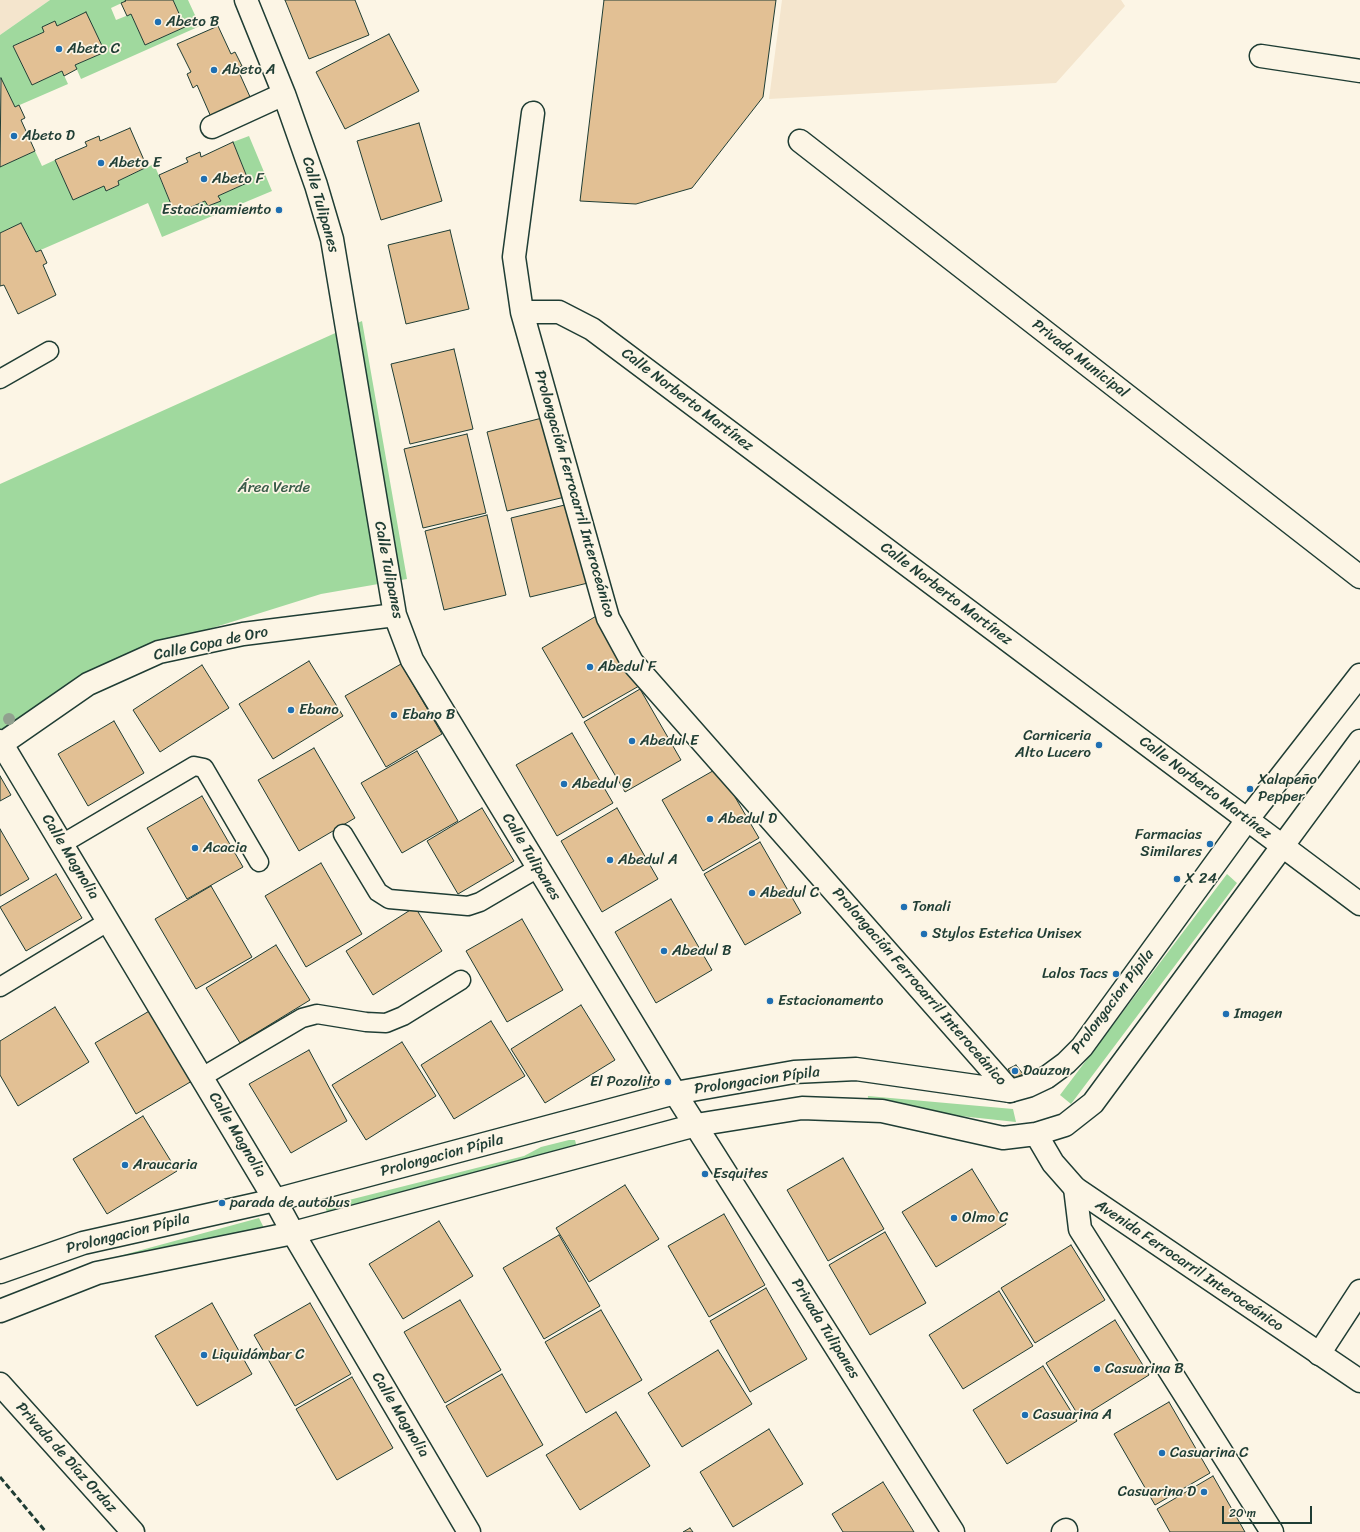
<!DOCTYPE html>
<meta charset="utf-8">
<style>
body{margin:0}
#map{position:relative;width:1360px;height:1532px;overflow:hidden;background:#fcf5e5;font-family:Sriracha,sans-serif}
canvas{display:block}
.scale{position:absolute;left:1222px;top:1506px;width:90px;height:18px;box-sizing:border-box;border:2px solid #1f3d34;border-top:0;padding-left:5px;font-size:12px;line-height:14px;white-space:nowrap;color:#1f3d34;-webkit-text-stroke:3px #fcf5e5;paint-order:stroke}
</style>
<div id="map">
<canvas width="1360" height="1532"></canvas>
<div class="scale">20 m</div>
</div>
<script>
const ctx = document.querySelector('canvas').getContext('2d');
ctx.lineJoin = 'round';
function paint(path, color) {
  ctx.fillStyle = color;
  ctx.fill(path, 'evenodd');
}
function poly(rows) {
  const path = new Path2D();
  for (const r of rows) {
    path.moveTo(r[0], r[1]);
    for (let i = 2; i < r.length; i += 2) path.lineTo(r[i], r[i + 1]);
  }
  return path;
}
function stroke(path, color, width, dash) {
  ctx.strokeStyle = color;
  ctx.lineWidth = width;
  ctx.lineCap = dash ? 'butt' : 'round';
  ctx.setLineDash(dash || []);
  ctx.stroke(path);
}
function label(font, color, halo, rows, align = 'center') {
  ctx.font = font + ' Sriracha,sans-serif';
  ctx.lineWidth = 3.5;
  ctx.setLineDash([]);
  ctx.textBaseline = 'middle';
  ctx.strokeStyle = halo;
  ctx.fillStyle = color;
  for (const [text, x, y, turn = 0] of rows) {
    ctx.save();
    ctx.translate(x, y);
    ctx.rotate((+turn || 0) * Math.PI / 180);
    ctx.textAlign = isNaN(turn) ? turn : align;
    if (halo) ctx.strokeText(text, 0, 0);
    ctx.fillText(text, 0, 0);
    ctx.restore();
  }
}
paint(poly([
 [0,0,50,0,0,35],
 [782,0,1121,0,1125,6,1056,83,769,99]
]), '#f4e5cd');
paint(poly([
 [50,0,125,0,126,1,111,8,116,20,131,14,145,45,185,27,173,0,188,0,200,26,81,79,75,65,105,52,86,13,57,26,55,22,44,32,13,46,32,85,62,71,68,84,15,107,0,79,0,35],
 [249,136,272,191,162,237,148,203,36,252,21,223,0,233,0,167,35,151,42,166,55,160,73,200,104,186,107,191,119,185,118,181,154,164,175,214,205,201,208,206,221,201,218,196,249,182,233,142],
 [362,321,407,579,321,594,161,644,0,736,0,484],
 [1227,874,1237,883,1071,1104,1060,1095],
 [868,1096,1013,1109,1016,1122,867,1106],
 [569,1140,575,1140,578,1152,329,1219,325,1206,524,1156,541,1147],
 [259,1218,267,1234,121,1275,112,1258]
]), '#a0d99e');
const building = poly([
 [125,0,173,0,185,27,145,45,131,14,127,16,121,3,126,1,125,0],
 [285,0,355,0,369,35,309,59,285,0],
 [604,0,776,0,763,97,692,188,636,204,580,201,604,0],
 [86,12,105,52,75,65,77,69,64,76,62,71,32,85,13,46,44,32,42,27,55,21,57,26,86,12],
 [218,26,231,54,235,52,242,66,237,68,251,99,211,117,197,85,193,88,187,74,191,72,177,44,218,26],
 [389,34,419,91,345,129,316,72,389,34],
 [1,78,15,107,19,105,25,118,21,120,35,151,0,167,1,78],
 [419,123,442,201,381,220,357,141,419,123],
 [130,128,147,167,118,181,119,185,106,191,104,186,73,200,55,160,87,146,85,142,99,136,100,141,130,128],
 [233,142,249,182,218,196,221,201,208,206,205,201,175,214,159,175,188,162,186,158,200,152,201,157,233,142],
 [21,223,36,252,41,250,47,263,43,265,56,295,18,314,4,285,0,286,0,233,21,223],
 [450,230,469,309,406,324,388,245,450,230],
 [454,349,473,429,410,444,391,364,454,349],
 [550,416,569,496,507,511,487,432,550,416],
 [467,434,486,513,423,528,404,449,467,434],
 [573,503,592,582,530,597,511,518,573,503],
 [487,515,506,595,444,610,425,531,487,515],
 [598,615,639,686,583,718,542,648,598,615],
 [309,661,343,716,273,759,239,704,309,661],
 [401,664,442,734,386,767,345,696,401,664],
 [202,665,229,708,160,752,133,710,202,665],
 [640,689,681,760,625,792,584,722,640,689],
 [114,721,144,773,88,806,58,754,114,721],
 [572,733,613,803,557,836,516,765,572,733],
 [314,748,355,818,299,851,258,780,314,748],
 [417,751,458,821,402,853,361,783,417,751],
 [718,768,759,838,703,871,662,800,718,768],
 [0,776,11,795,0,801,0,776],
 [202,796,243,867,187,899,147,828,202,796],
 [482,808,514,861,458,894,427,841,482,808],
 [617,808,658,879,602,912,561,841,617,808],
 [0,829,29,879,0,896,0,829],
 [760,842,801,913,745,945,704,874,760,842],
 [321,863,362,934,306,967,265,896,321,863],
 [56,874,82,918,26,951,0,907,56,874],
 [211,886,252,957,196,989,155,919,211,886],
 [671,899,712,970,656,1003,615,932,671,899],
 [415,907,442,951,373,995,346,951,415,907],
 [522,919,563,990,507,1022,466,951,522,919],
 [276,945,310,1000,240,1043,206,988,276,945],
 [581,1005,615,1060,545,1103,511,1049,581,1005],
 [55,1007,89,1062,18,1106,0,1075,0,1041,55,1007],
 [151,1010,192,1081,136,1114,95,1043,151,1010],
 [491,1021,525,1076,454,1119,421,1065,491,1021],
 [402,1042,436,1096,366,1140,332,1085,402,1042],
 [309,1050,347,1121,291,1153,249,1084,309,1050],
 [1016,1065,1023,1074,1015,1078,1008,1069,1016,1065],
 [143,1116,177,1171,107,1214,73,1159,143,1116],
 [843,1158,884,1229,828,1261,787,1190,843,1158],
 [972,1169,1006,1224,936,1267,902,1212,972,1169],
 [625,1185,659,1239,589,1282,556,1228,625,1185],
 [724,1214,765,1285,709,1317,668,1246,724,1214],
 [439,1221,473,1276,403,1319,369,1264,439,1221],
 [885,1232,926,1303,870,1335,829,1265,885,1232],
 [559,1235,600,1306,544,1339,503,1268,559,1235],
 [1071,1245,1105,1300,1035,1343,1001,1288,1071,1245],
 [766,1288,807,1359,750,1392,710,1321,766,1288],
 [999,1291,1033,1346,963,1389,929,1335,999,1291],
 [460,1300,501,1370,445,1403,404,1332,460,1300],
 [212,1303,252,1374,197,1406,155,1336,212,1303],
 [310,1303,351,1374,295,1406,254,1335,310,1303],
 [601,1310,642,1380,586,1413,545,1342,601,1310],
 [1115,1320,1149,1375,1080,1418,1046,1363,1115,1320],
 [718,1350,752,1404,682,1447,648,1393,718,1350],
 [1043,1366,1077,1421,1007,1464,973,1410,1043,1366],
 [502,1374,543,1445,487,1477,446,1406,502,1374],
 [352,1377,393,1448,337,1480,296,1409,352,1377],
 [1169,1402,1210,1473,1155,1505,1114,1434,1169,1402],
 [616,1412,650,1466,580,1510,546,1455,616,1412],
 [769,1429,803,1484,733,1527,700,1472,769,1429],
 [1213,1476,1245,1532,1170,1532,1157,1509,1213,1476],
 [883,1482,914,1532,843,1532,832,1514,883,1482],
 [690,1528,693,1532,683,1532,690,1528]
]);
paint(building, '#e2c094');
stroke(building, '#1f3d34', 1);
const lane = poly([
 [0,379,49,351],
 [343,834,378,892,389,899,468,906,480,902,538,868],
 [62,844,194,766,204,768,259,862],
 [0,987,109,921],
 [202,1077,302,1018,317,1014,366,1022,386,1023,403,1016,461,980]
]);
const street = poly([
 [246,0,284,94,316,185,332,239,395,615,412,660,675,1093,953,1532],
 [1261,56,1360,71],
 [533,113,514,257,522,312,608,618,632,662,1010,1091],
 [212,127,284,94],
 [800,141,1360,577],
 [522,312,559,312,592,329,1360,904],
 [0,741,275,1200,293,1233,469,1532],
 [3,743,88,684,159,652,243,634,395,615],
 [1075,1188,1080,1229,1272,1532],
 [1319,1354,1360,1291],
 [0,1384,133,1532],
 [1063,1532,1066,1530]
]);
const secondary = poly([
 [1036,1134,1053,1163,1075,1188,1360,1381],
 [0,1272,83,1243,275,1200,675,1093,794,1072,856,1069,1010,1091,1028,1086,1047,1077,1066,1063,1082,1047,1247,820,1360,675],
 [0,1311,97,1273,293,1233,696,1125,802,1108,882,1111,1003,1138,1036,1134,1065,1125,1093,1103,1360,741]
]);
stroke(lane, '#1f3d34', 21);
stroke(street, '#1f3d34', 25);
stroke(secondary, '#1f3d34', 25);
stroke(lane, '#fcf5e5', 18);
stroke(street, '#fcf5e5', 22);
stroke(secondary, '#fcf5e5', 22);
stroke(poly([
 [0,1477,46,1532]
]), '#1f3d34', 3, [6, 3]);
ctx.fillStyle = '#91a18f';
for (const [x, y] of [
 [9,719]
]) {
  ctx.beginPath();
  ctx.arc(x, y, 6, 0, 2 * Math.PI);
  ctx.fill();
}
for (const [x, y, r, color] of [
 [158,22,4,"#1f6fb2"],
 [59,49,4,"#1f6fb2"],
 [214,70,4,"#1f6fb2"],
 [14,136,4,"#1f6fb2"],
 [101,163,4,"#1f6fb2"],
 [204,179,4,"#1f6fb2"],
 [279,210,4,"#1f6fb2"],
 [590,667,4,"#1f6fb2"],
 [291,710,4,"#1f6fb2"],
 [394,715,4,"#1f6fb2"],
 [632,741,4,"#1f6fb2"],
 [1099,745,4,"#1f6fb2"],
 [564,784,4,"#1f6fb2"],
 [1250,789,4,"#1f6fb2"],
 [710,819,4,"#1f6fb2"],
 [1210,844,4,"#1f6fb2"],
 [195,848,4,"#1f6fb2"],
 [610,860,4,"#1f6fb2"],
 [1177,879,4,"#1f6fb2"],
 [752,893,4,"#1f6fb2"],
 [904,907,4,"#1f6fb2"],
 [924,934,4,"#1f6fb2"],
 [664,951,4,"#1f6fb2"],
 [1116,974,4,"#1f6fb2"],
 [770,1001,4,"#1f6fb2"],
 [1226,1014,4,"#1f6fb2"],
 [1015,1071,4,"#1f6fb2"],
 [668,1082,4,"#1f6fb2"],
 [125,1165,4,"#1f6fb2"],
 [705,1174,4,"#1f6fb2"],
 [222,1203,4,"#1f6fb2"],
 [954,1218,4,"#1f6fb2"],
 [204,1355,4,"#1f6fb2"],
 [1097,1369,4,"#1f6fb2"],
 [1025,1415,4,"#1f6fb2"],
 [1162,1453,4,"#1f6fb2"],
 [1204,1492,4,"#1f6fb2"]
]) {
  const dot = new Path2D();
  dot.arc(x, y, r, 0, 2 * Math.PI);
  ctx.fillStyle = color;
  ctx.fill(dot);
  stroke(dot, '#fcf5e5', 1.5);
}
label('15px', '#1f3d34', '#fcf5e5', [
 ["Abeto B",166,22],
 ["Abeto C",67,49],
 ["Abeto A",222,70],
 ["Abeto D",22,136],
 ["Abeto E",109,163],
 ["Abeto F",212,179],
 ["Estacionamiento",271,210,"right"],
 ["Abedul F",598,667],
 ["Ebano",299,710],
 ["Ebano B",402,715],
 ["Carniceria",1091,736,"right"],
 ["Alto Lucero",1091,753,"right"],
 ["Abedul E",640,741],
 ["Xalapeño",1258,780],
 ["Pepper",1258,797],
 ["Abedul G",572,784],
 ["Abedul D",718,819],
 ["Farmacias",1202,835,"right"],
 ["Similares",1202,852,"right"],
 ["Acacia",203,848],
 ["Abedul A",618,860],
 ["X 24",1185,879],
 ["Abedul C",760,893],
 ["Tonali",912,907],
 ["Stylos Estetica Unisex",932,934],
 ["Abedul B",672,951],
 ["Lalos Tacs",1108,974,"right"],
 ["Estacionamento",778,1001],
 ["Imagen",1234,1014],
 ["Dauzon",1023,1071],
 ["El Pozolito",660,1082,"right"],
 ["Araucaria",133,1165],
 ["Esquites",713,1174],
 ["parada de autobus",230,1203],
 ["Olmo C",962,1218],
 ["Liquidámbar C",212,1355],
 ["Casuarina B",1105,1369],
 ["Casuarina A",1033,1415],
 ["Casuarina C",1170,1453],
 ["Casuarina D",1196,1492,"right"]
], 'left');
label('15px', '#1f3d34', '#fcf5e5', [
 ["Calle Tulipanes",320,205,74],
 ["Privada Municipal",1080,359,38],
 ["Calle Norberto Martínez",687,400,37],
 ["Prolongación Ferrocarril Interoceánico",574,494,74],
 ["Calle Tulipanes",388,570,79],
 ["Calle Norberto Martínez",946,594,37],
 ["Calle Copa de Oro",211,644,-12],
 ["Calle Norberto Martínez",1205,788,37],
 ["Calle Magnolia",70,857,59],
 ["Calle Tulipanes",531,857,59],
 ["Prolongación Ferrocarril Interoceánico",919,987,49],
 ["Prolongacion Pípila",1113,1002,-53],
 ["Prolongacion Pípila",757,1081,-8],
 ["Calle Magnolia",237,1135,59],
 ["Prolongacion Pípila",442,1156,-15],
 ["Prolongacion Pípila",128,1234,-14],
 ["Avenida Ferrocarril Interoceánico",1189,1266,34],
 ["Privada Tulipanes",825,1329,58],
 ["Calle Magnolia",400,1415,59],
 ["Privada de Díaz Ordaz",66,1458,48]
]);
label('15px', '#395c49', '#fcf5e5', [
 ["Área Verde",274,488]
]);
</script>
